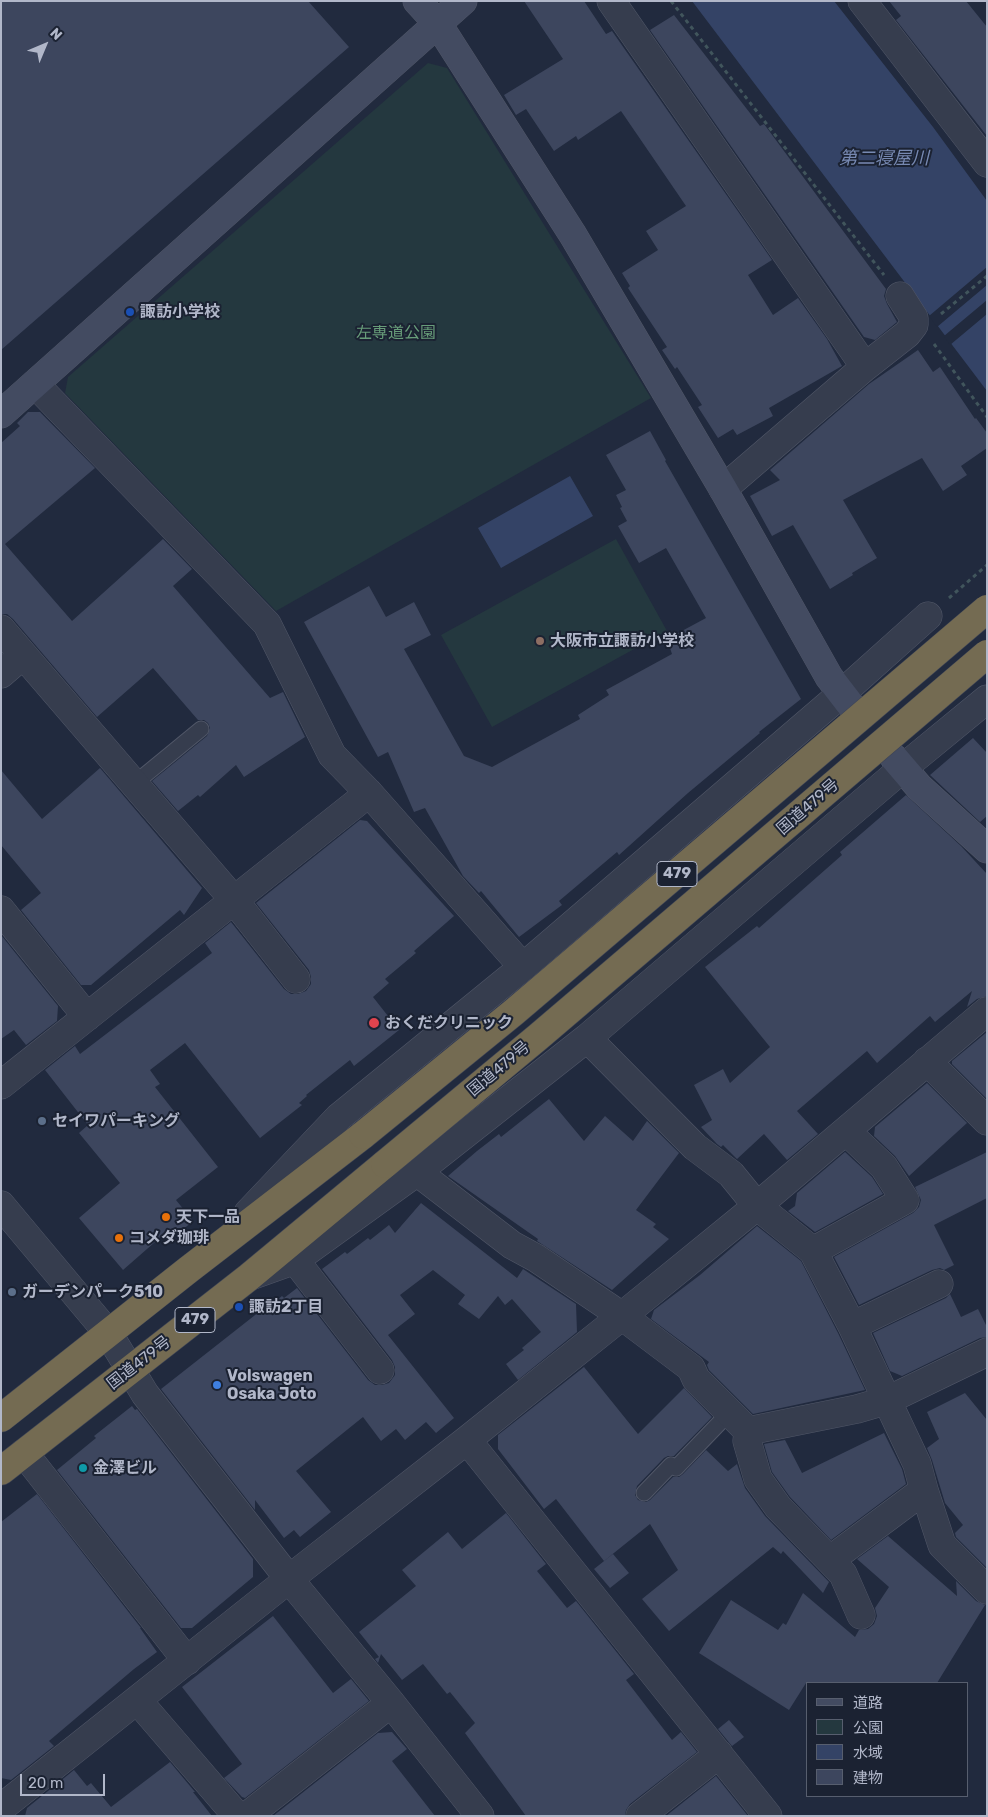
<!DOCTYPE html>
<meta charset="utf-8">
<style>
body{margin:0}
#map{position:relative;width:988px;height:1817px;overflow:hidden;background:#212a3e;font-family:Rubik,"Noto Sans JP",sans-serif}
canvas{display:block}
.frame{position:absolute;inset:0;border:2px solid #b1b7c9;pointer-events:none}
.legend{position:absolute;left:806px;top:1682px;width:162px;height:115px;box-sizing:border-box;background:#1b2232;border:1px solid #575e6e;margin:0;padding:6px 9px;list-style:none;font-size:15px;color:#b1b7c9}
.legend li{display:flex;align-items:center;gap:10px;height:25px}
.legend b{width:25px;border:1px solid #575e6e}
.north{position:absolute;left:20px;top:20px;width:50px;height:50px;-webkit-text-stroke:4px #1b2232;paint-order:stroke;rotate:45deg;font-size:14px;font-weight:700;line-height:20px;text-align:center;color:#b1b7c9}
.north::after{content:'';display:block;margin:auto;width:18px;height:22px;background:#b1b7c9;clip-path:polygon(50% 0,100% 100%,50% 72%,0 100%)}
.scale{position:absolute;left:20px;top:1774px;width:85px;height:22px;box-sizing:border-box;border:2px solid #b1b7c9;border-top:0;padding-left:6px;font-size:15px;line-height:18px;white-space:nowrap;color:#b1b7c9;-webkit-text-stroke:4px #1b2232;paint-order:stroke}
</style>
<div id="map">
<canvas width="988" height="1817"></canvas>
<div class="frame"></div>
<ul class="legend">
<li><b style="height:6px;background:#434b61"></b>道路</li>
<li><b style="height:14px;background:#24383f"></b>公園</li>
<li><b style="height:14px;background:#344366"></b>水域</li>
<li><b style="height:14px;background:#3d465e"></b>建物</li>
</ul>
<div class="north">N</div>
<div class="scale">20 m</div>
</div>
<script>
const ctx = document.querySelector('canvas').getContext('2d');
ctx.lineJoin = 'round';
function paint(path, color) {
  ctx.fillStyle = color;
  ctx.fill(path, 'evenodd');
}
function poly(rows) {
  const path = new Path2D();
  for (const r of rows) {
    path.moveTo(r[0], r[1]);
    for (let i = 2; i < r.length; i += 2) path.lineTo(r[i], r[i + 1]);
  }
  return path;
}
function stroke(path, color, width, dash) {
  ctx.strokeStyle = color;
  ctx.lineWidth = width;
  ctx.lineCap = dash ? 'butt' : 'round';
  ctx.setLineDash(dash || []);
  ctx.stroke(path);
}
function label(font, color, halo, rows, align = 'center') {
  ctx.font = font + ' Rubik,"Noto Sans JP",sans-serif';
  ctx.lineWidth = 4;
  ctx.setLineDash([]);
  ctx.textBaseline = 'middle';
  ctx.strokeStyle = halo;
  ctx.fillStyle = color;
  for (const [text, x, y, turn = 0] of rows) {
    ctx.save();
    ctx.translate(x, y);
    ctx.rotate((+turn || 0) * Math.PI / 180);
    ctx.textAlign = isNaN(turn) ? turn : align;
    if (halo) ctx.strokeText(text, 0, 0);
    ctx.fillText(text, 0, 0);
    ctx.restore();
  }
}
paint(poly([
 [428,63,447,68,651,398,276,611,65,393,68,377],
 [616,539,667,631,492,727,441,635]
]), '#24383f');
paint(poly([
 [692,1,834,1,933,127,987,201,987,391],
 [570,476,593,516,501,568,478,528]
]), '#344366');
paint(poly([
 [987,267,987,285,937,327,929,316],
 [987,300,987,314,950,345,944,336]
]), '#212a3e');
paint(poly([
 [1,1,308,1,349,47,1,350],
 [524,1,584,1,606,34,612,31,772,260,748,275,773,315,798,298,827,339,842,366,769,408,773,416,737,435,733,429,718,438,698,407,702,405,677,367,675,369,662,350,667,347,628,288,630,286,622,273,658,250,646,231,686,206,621,111,578,140,576,136,554,151,526,109,516,115,504,95,563,59],
 [889,1,966,1,987,27,987,136,896,20,901,16],
 [674,15,760,126,764,124,886,289,884,296,887,304,897,322,875,340,864,337,650,30],
 [918,350,933,372,940,367,975,419,976,418,987,433,987,448,961,466,967,475,943,491,922,458,843,500,877,558,852,573,853,575,830,589,793,525,772,536,750,496,780,480,770,470,869,384],
 [28,412,40,412,95,468,5,544,72,621,163,539,192,569,173,586,270,698,283,692,305,737,244,777,236,765,200,797,198,795,178,811,152,781,207,736,210,728,208,723,204,720,198,720,153,668,97,717,13,619,7,614,1,614,1,443,20,426,17,423],
 [650,431,666,460,665,461,801,699,759,732,760,733,688,793,619,855,617,852,559,901,562,905,519,937,481,891,479,893,463,876,425,808,414,812,388,752,378,757,304,622,369,586,386,617,414,602,431,635,404,649,464,756,492,767,580,719,578,715,609,695,606,690,672,654,667,639,706,618,666,548,639,563,618,526,627,521,620,508,622,507,616,495,626,490,606,455],
 [973,738,987,753,987,816,980,822,930,775],
 [100,768,202,888,184,915,180,910,91,985,81,985,21,910,41,893,1,845,1,770,42,819],
 [906,795,961,846,987,874,987,996,977,999,967,1007,972,991,935,1022,930,1016,877,1063,867,1051,797,1111,818,1134,787,1160,764,1134,737,1159,723,1145,721,1147,717,1144,701,1127,712,1120,694,1085,723,1069,730,1083,770,1047,705,967,757,926,759,928,842,855,840,852],
 [360,820,367,821,454,916,414,951,416,953,385,979,389,983,373,997,399,1030,354,1066,350,1060,306,1095,307,1096,299,1103,302,1105,260,1138,185,1043,150,1070,160,1084,155,1087,218,1167,176,1200,193,1221,168,1242,163,1235,123,1270,79,1218,120,1183,79,1133,88,1125,45,1070,75,1046,80,1054,212,953,205,943,231,922,284,989,291,994,298,994,306,991,311,984,311,977,309,970,256,903],
 [1,935,58,1006,57,1021,26,1045,14,1030,1,1039],
 [987,1032,987,1099,952,1064,952,1061],
 [927,1083,967,1123,909,1176,895,1156,874,1136,875,1127],
 [549,1099,584,1141,605,1116,633,1141,647,1121,679,1153,636,1210,656,1224,653,1227,669,1239,612,1290,537,1241,538,1239,448,1176,477,1151,499,1134,501,1137],
 [845,1152,872,1177,883,1194,815,1232,788,1211,795,1206,797,1193],
 [987,1152,987,1198,934,1225,954,1265,944,1270,940,1268,932,1270,859,1305,834,1257,913,1213,919,1207,921,1200,915,1187],
 [421,1203,517,1278,523,1269,576,1304,577,1332,518,1380,506,1364,524,1350,522,1348,541,1332,512,1299,505,1305,498,1296,479,1319,458,1304,465,1295,433,1270,400,1295,415,1314,388,1335,454,1418,436,1433,426,1422,405,1440,396,1429,381,1441,363,1417,296,1471,331,1512,300,1537,294,1530,284,1538,255,1500,255,1510,161,1389,264,1308,265,1310,282,1296,284,1298,297,1288,368,1380,375,1385,382,1385,389,1383,395,1375,395,1367,392,1360,322,1269,345,1252,347,1254,368,1238,370,1240,389,1225,395,1233],
 [757,1226,801,1261,838,1333,865,1390,753,1414,709,1370,707,1365,709,1362,651,1319,654,1310,700,1275],
 [950,1294,961,1317,978,1309,987,1327,987,1337,980,1338,902,1376,890,1371,873,1333,946,1298],
 [584,1367,638,1434,684,1388,712,1417,674,1456,668,1456,664,1458,637,1486,635,1495,638,1500,646,1502,650,1500,673,1477,679,1477,683,1474,706,1450,728,1471,737,1464,745,1488,765,1516,829,1582,823,1593,783,1551,781,1554,773,1547,669,1631,642,1599,678,1570,650,1524,604,1561,556,1499,544,1509,498,1449,498,1435],
 [965,1393,987,1420,987,1568,956,1537,955,1533,963,1525,945,1503,932,1460,927,1448,939,1439,927,1412],
 [132,1406,135,1410,137,1409,253,1559,253,1577,192,1628,181,1628,57,1470,96,1438,94,1436],
 [884,1433,902,1469,906,1484,831,1540,790,1497,772,1472,764,1444,785,1440,802,1473],
 [37,1494,141,1628,140,1628,157,1652,134,1669,49,1741,54,1746,11,1780,1,1778,1,1522],
 [506,1513,546,1564,537,1571,567,1608,576,1601,634,1674,626,1680,672,1740,681,1732,697,1752,630,1804,626,1810,625,1816,526,1816,465,1733,475,1723,450,1692,447,1694,423,1664,402,1680,381,1654,378,1663,375,1659,379,1657,359,1632,416,1586,402,1570,448,1532,462,1549],
 [888,1536,957,1596,956,1581,976,1601,985,1605,937,1683,806,1683,789,1710,699,1653,731,1600,778,1630,783,1623,786,1625,803,1593,855,1637,859,1630,868,1629,874,1624,877,1616,875,1608,889,1587,857,1559],
 [613,1554,629,1573,610,1588,594,1569],
 [273,1616,333,1693,351,1679,369,1701,245,1798,242,1797,224,1778,242,1764,182,1687],
 [729,1720,744,1737,732,1746,718,1729],
 [392,1732,407,1749,392,1761,435,1816,273,1816,378,1733],
 [170,1762,195,1792,193,1792,212,1816,25,1816,27,1808,74,1770,87,1786,91,1783,111,1807],
 [716,1776,748,1816,666,1816]
]), '#3d465e');
stroke(poly([
 [849,703,895,759]
]), '#373f53', 28, [28, 14]);
const lane = poly([
 [134,784,201,729],
 [644,1493,671,1465,676,1468,729,1413]
]);
const street = poly([
 [611,1,865,367],
 [862,1,987,163],
 [35,384,267,624,332,755,369,793,523,967],
 [723,489,865,367,907,334,914,325,914,318,900,296],
 [1,629,234,900,296,979],
 [1,674,23,655],
 [1,910,87,1017],
 [587,1038,695,1147,731,1174,757,1206,813,1251,852,1326,917,1464,924,1490,942,1545,987,1590],
 [927,1061,987,1121],
 [1,1085,369,793],
 [417,1172,512,1245,536,1258,622,1316,691,1368,696,1379,748,1431,747,1441,758,1479,778,1507,843,1574,861,1615],
 [1,1205,108,1333,145,1394,289,1579,391,1703,480,1816],
 [248,1213,339,1117,523,967,841,694,928,616],
 [813,1251,905,1200,884,1167,846,1131],
 [295,1260,380,1370],
 [253,1275,295,1260,417,1172,587,1038,903,768,987,699],
 [852,1326,939,1284],
 [748,1431,857,1409,888,1400,987,1352],
 [467,1440,768,1816],
 [24,1453,187,1661],
 [830,1560,924,1490],
 [138,1701,237,1816],
 [1,1808,289,1579,467,1440,622,1316,757,1206,987,1011],
 [247,1816,391,1703],
 [640,1816,719,1754]
]);
const secondary = poly([
 [417,1,438,24,573,235,723,489,829,677,849,703],
 [1,414,463,1],
 [895,759,919,787,987,849]
]);
const highway = poly([
 [1,1418,188,1270,363,1135],
 [1,1471,249,1277,385,1164]
]);
stroke(lane, '#515768', 17);
stroke(street, '#515768', 29);
stroke(secondary, '#515768', 29);
stroke(highway, '#3e4455', 29);
stroke(poly([
 [671,1,884,275],
 [941,314,987,276],
 [934,344,987,417],
 [949,598,987,565]
]), '#41555c', 3, [4, 4]);
stroke(lane, '#363d4e', 15);
stroke(street, '#363d4e', 28);
stroke(secondary, '#434b61', 28);
stroke(highway, '#746b52', 28);
const highwayBridge = poly([
 [363,1135,514,1012,987,609],
 [385,1164,538,1037,987,654]
]);
stroke(highwayBridge, '#3e4455', 29, []);
stroke(highwayBridge, '#746b52', 28);
for (const [x, y, r, color] of [
 [130,312,5,"#1a4fb4"],
 [540,641,5,"#8d6e63"],
 [374,1023,6,"#e0444e"],
 [42,1121,5,"#5c6f8a"],
 [166,1217,5,"#e8710a"],
 [119,1238,5,"#e8710a"],
 [12,1292,5,"#5c6f8a"],
 [239,1307,5,"#1a4fb4"],
 [217,1385,5,"#3f7fe0"],
 [83,1468,5,"#0f9aa8"]
]) {
  const dot = new Path2D();
  dot.arc(x, y, r, 0, 2 * Math.PI);
  ctx.fillStyle = color;
  ctx.fill(dot);
  stroke(dot, '#1b2232', 2);
}
for (const [x, y, w] of [
 [677,874,40],
 [195,1320,40]
]) {
  const box = new Path2D();
  box.roundRect(x - w / 2, y - 12.5, w, 25, 4);
  ctx.fillStyle = '#1b2232';
  ctx.fill(box);
  stroke(box, '#b1b7c9', 1);
}
label('bold 15px', '#b1b7c9', null, [
 ["479",677,874],
 ["479",195,1320]
]);
label('bold 16px', '#b1b7c9', '#1b2232', [
 ["諏訪小学校",140,312],
 ["大阪市立諏訪小学校",550,641],
 ["おくだクリニック",385,1023],
 ["セイワパーキング",52,1121],
 ["天下一品",176,1217],
 ["コメダ珈琲",129,1238],
 ["ガーデンパーク510",22,1292],
 ["諏訪2丁目",249,1307],
 ["Volswagen",227,1376],
 ["Osaka Joto",227,1394],
 ["金澤ビル",93,1468]
], 'left');
label('16px', '#679c79', '#1b2232', [
 ["左専道公園",396,333]
]);
label('16px', '#b1b7c9', '#1b2232', [
 ["国道479号",808,807,-41],
 ["国道479号",499,1069,-40],
 ["国道479号",139,1363,-38]
]);
label('italic 18px', '#7789b2', '#1b2232', [
 ["第二寝屋川",884,159]
]);
</script>
